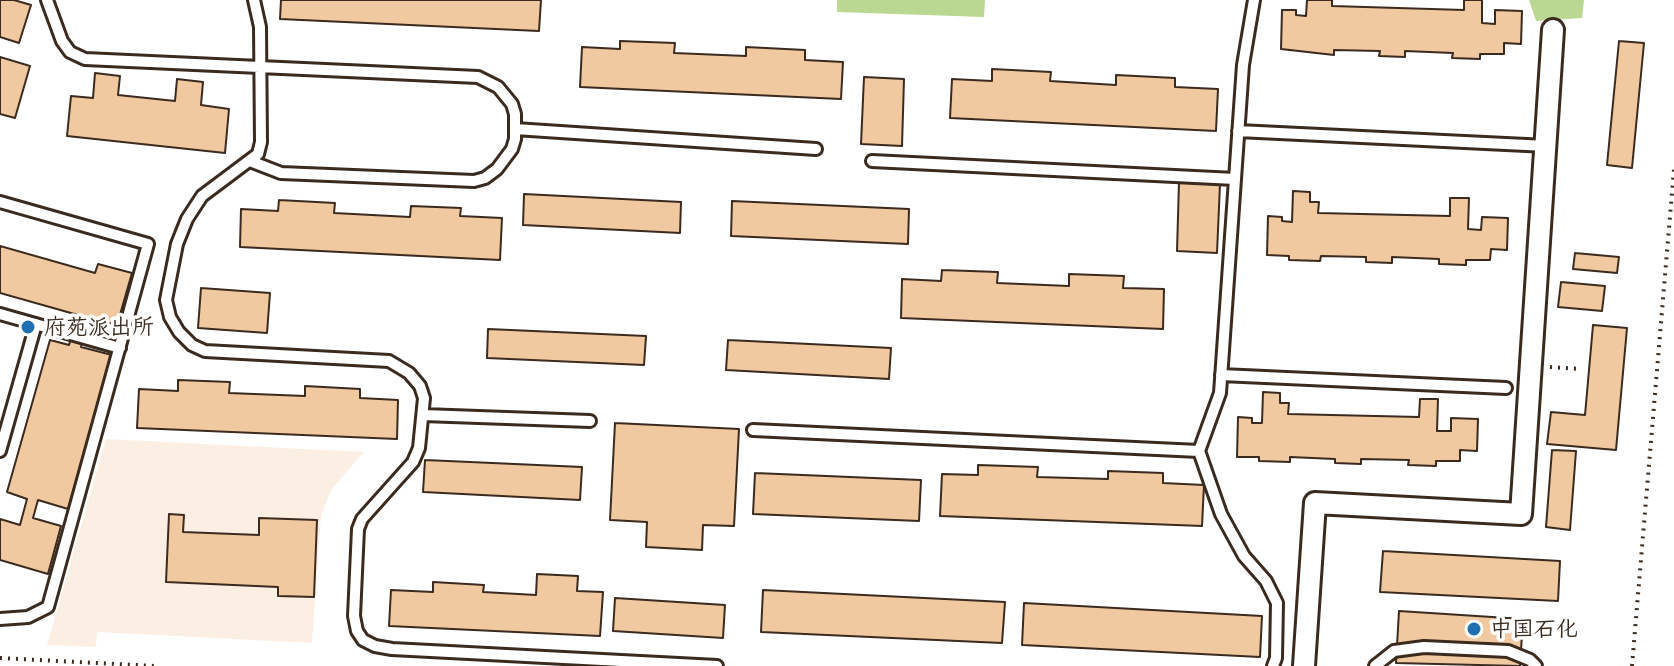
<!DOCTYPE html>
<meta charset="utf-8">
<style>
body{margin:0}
canvas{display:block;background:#fff}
</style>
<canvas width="1674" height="666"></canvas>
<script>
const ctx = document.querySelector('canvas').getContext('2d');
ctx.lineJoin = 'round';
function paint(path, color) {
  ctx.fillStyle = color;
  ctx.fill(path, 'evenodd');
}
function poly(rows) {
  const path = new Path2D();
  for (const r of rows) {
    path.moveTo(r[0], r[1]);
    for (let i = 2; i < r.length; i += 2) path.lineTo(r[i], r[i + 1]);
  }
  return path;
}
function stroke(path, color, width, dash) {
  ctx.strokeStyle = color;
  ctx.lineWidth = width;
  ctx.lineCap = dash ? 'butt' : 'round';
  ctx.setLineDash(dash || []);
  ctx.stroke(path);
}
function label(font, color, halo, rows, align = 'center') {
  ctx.font = font + ' Mali,"LXGW WenKai TC",sans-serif';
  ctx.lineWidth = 7;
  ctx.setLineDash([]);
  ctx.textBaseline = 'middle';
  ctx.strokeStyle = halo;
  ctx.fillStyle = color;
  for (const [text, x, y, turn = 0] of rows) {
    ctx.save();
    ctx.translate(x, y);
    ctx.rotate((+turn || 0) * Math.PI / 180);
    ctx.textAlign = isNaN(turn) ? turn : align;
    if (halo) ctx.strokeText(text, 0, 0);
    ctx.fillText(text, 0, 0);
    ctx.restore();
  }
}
paint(poly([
 [106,439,364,452,331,490,321,515,312,643,97,632,96,647,47,645]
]), '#fbefe3');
paint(poly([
 [837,0,985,0,984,17,837,12],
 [1529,0,1584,0,1582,18,1536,21]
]), '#bad891');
const building = poly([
 [0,0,14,0,31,5,19,43,0,37,0,0],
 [281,0,541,0,539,31,280,19,281,0],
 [1307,0,1332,0,1332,6,1464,10,1464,0,1482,0,1482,23,1495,24,1495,10,1522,11,1521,44,1504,43,1504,54,1480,54,1480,59,1452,58,1453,53,1405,51,1405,57,1379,56,1380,51,1334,50,1334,55,1281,49,1282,10,1296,10,1296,15,1306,16,1307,0],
 [620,41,675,43,674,53,746,56,746,47,805,50,805,60,843,62,841,99,580,87,582,47,620,49,620,41],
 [1619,41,1644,43,1632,168,1607,165,1619,41],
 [0,57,30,66,15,118,0,114,0,57],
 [992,69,1051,72,1050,81,1116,85,1116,75,1175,78,1175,87,1218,89,1216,131,950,118,952,79,992,81,992,69],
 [95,73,120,76,118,95,175,101,177,79,203,82,201,105,229,109,225,153,67,136,71,96,93,98,95,73],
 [864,77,904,79,902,146,861,144,864,77],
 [1179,182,1220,184,1217,253,1177,251,1179,182],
 [1293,191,1310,192,1310,202,1319,202,1318,213,1450,216,1450,198,1469,198,1468,229,1481,230,1482,217,1508,218,1507,250,1491,249,1490,260,1466,260,1466,265,1439,264,1439,259,1392,257,1392,263,1366,262,1366,257,1321,256,1320,261,1289,260,1289,256,1267,255,1268,216,1282,217,1282,221,1292,222,1293,191],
 [524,194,681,202,680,233,523,225,524,194],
 [279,200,335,203,334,213,410,217,411,206,461,208,460,216,502,218,500,260,240,247,241,209,278,211,279,200],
 [732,201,909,209,908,244,731,236,732,201],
 [0,246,95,273,98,264,132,273,117,325,89,317,81,347,112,355,68,509,38,500,33,518,61,526,48,574,0,560,0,519,20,525,27,499,7,492,50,340,69,345,78,315,0,293,0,246],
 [1575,253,1619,257,1617,273,1573,269,1575,253],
 [942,270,998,272,997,283,1069,286,1069,274,1124,276,1123,288,1164,289,1163,329,901,318,902,279,941,281,942,270],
 [1561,282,1605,286,1602,311,1558,307,1561,282],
 [201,288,270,293,267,333,198,328,201,288],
 [1593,325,1627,328,1616,450,1547,444,1551,412,1585,415,1593,325],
 [488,329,646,336,644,365,487,358,488,329],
 [728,340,891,348,889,379,726,370,728,340],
 [178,380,230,382,229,393,305,396,305,386,360,389,360,398,398,400,397,439,137,428,139,389,178,391,178,380],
 [1263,392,1280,393,1280,403,1289,403,1288,414,1419,417,1420,399,1438,399,1437,431,1451,431,1451,418,1478,419,1477,451,1460,450,1460,461,1436,461,1436,466,1408,465,1409,460,1361,459,1361,464,1335,463,1335,459,1290,457,1290,462,1259,461,1259,457,1237,457,1238,417,1252,418,1252,423,1262,423,1263,392],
 [615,423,739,429,734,526,703,525,702,550,646,547,647,522,610,520,615,423],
 [1552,450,1576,451,1570,530,1546,527,1552,450],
 [425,460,582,467,580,500,423,492,425,460],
 [978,465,1038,467,1037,477,1108,479,1108,471,1163,473,1163,483,1204,485,1202,526,940,516,942,474,978,475,978,465],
 [755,473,921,480,919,521,753,514,755,473],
 [169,514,184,515,183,532,259,535,259,518,317,520,314,597,278,596,278,587,166,582,169,514],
 [1383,551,1560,561,1558,601,1380,592,1383,551],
 [537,574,578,576,577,591,603,592,600,636,389,626,391,590,433,592,433,582,484,585,483,592,536,595,537,574],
 [763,590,1005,602,1002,643,761,632,763,590],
 [615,598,725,605,723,638,613,631,615,598],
 [1024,603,1262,616,1260,657,1022,645,1024,603],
 [1399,611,1523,619,1520,666,1396,663,1399,611]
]);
paint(building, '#f1c9a1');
stroke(building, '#3b2a1e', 2);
const service = poly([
 [47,0,62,41,70,52,85,59,478,77,498,87,512,104,515,114,515,139,512,149,497,169,485,178,474,181,281,173,250,161],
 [254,0,260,27,261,142,258,154,202,196,187,219,177,244,166,300,170,317,179,332,192,345,205,351,389,361,409,373,420,386,424,398,419,448,413,462,362,519,358,529,354,616,357,631,363,640,375,646,392,649,717,666],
 [1254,0,1243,65,1220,393,1199,451,1221,514,1244,556,1266,581,1277,603,1276,658,1273,666],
 [515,129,816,149],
 [1238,131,1547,146],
 [872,161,1235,179],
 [0,202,148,244,48,607,28,617,0,619],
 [0,314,120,348],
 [1221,375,1506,388],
 [423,415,590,421],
 [753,430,1199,451],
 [0,451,36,324],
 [1375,666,1394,651,1424,647,1508,651,1530,660,1536,666]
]);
const minor = poly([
 [1304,666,1315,503,1521,514,1553,30]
]);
stroke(service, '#3b2a1e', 16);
stroke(minor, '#3b2a1e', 26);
stroke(poly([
 [1550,367,1580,369],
 [0,658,155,666],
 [1632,666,1674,169]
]), '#3b2a1e', 4, [2, 6]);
stroke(service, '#fff', 10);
stroke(minor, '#fff', 20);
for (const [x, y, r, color] of [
 [28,327,8,"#1f6fb2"],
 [1474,629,8,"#1f6fb2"]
]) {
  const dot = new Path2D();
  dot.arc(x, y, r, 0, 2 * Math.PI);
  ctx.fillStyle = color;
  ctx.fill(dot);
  stroke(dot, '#fff', 3);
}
label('22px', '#3b2a1e', '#fff', [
 ["府苑派出所",44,327],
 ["中国石化",1490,629]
], 'left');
</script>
